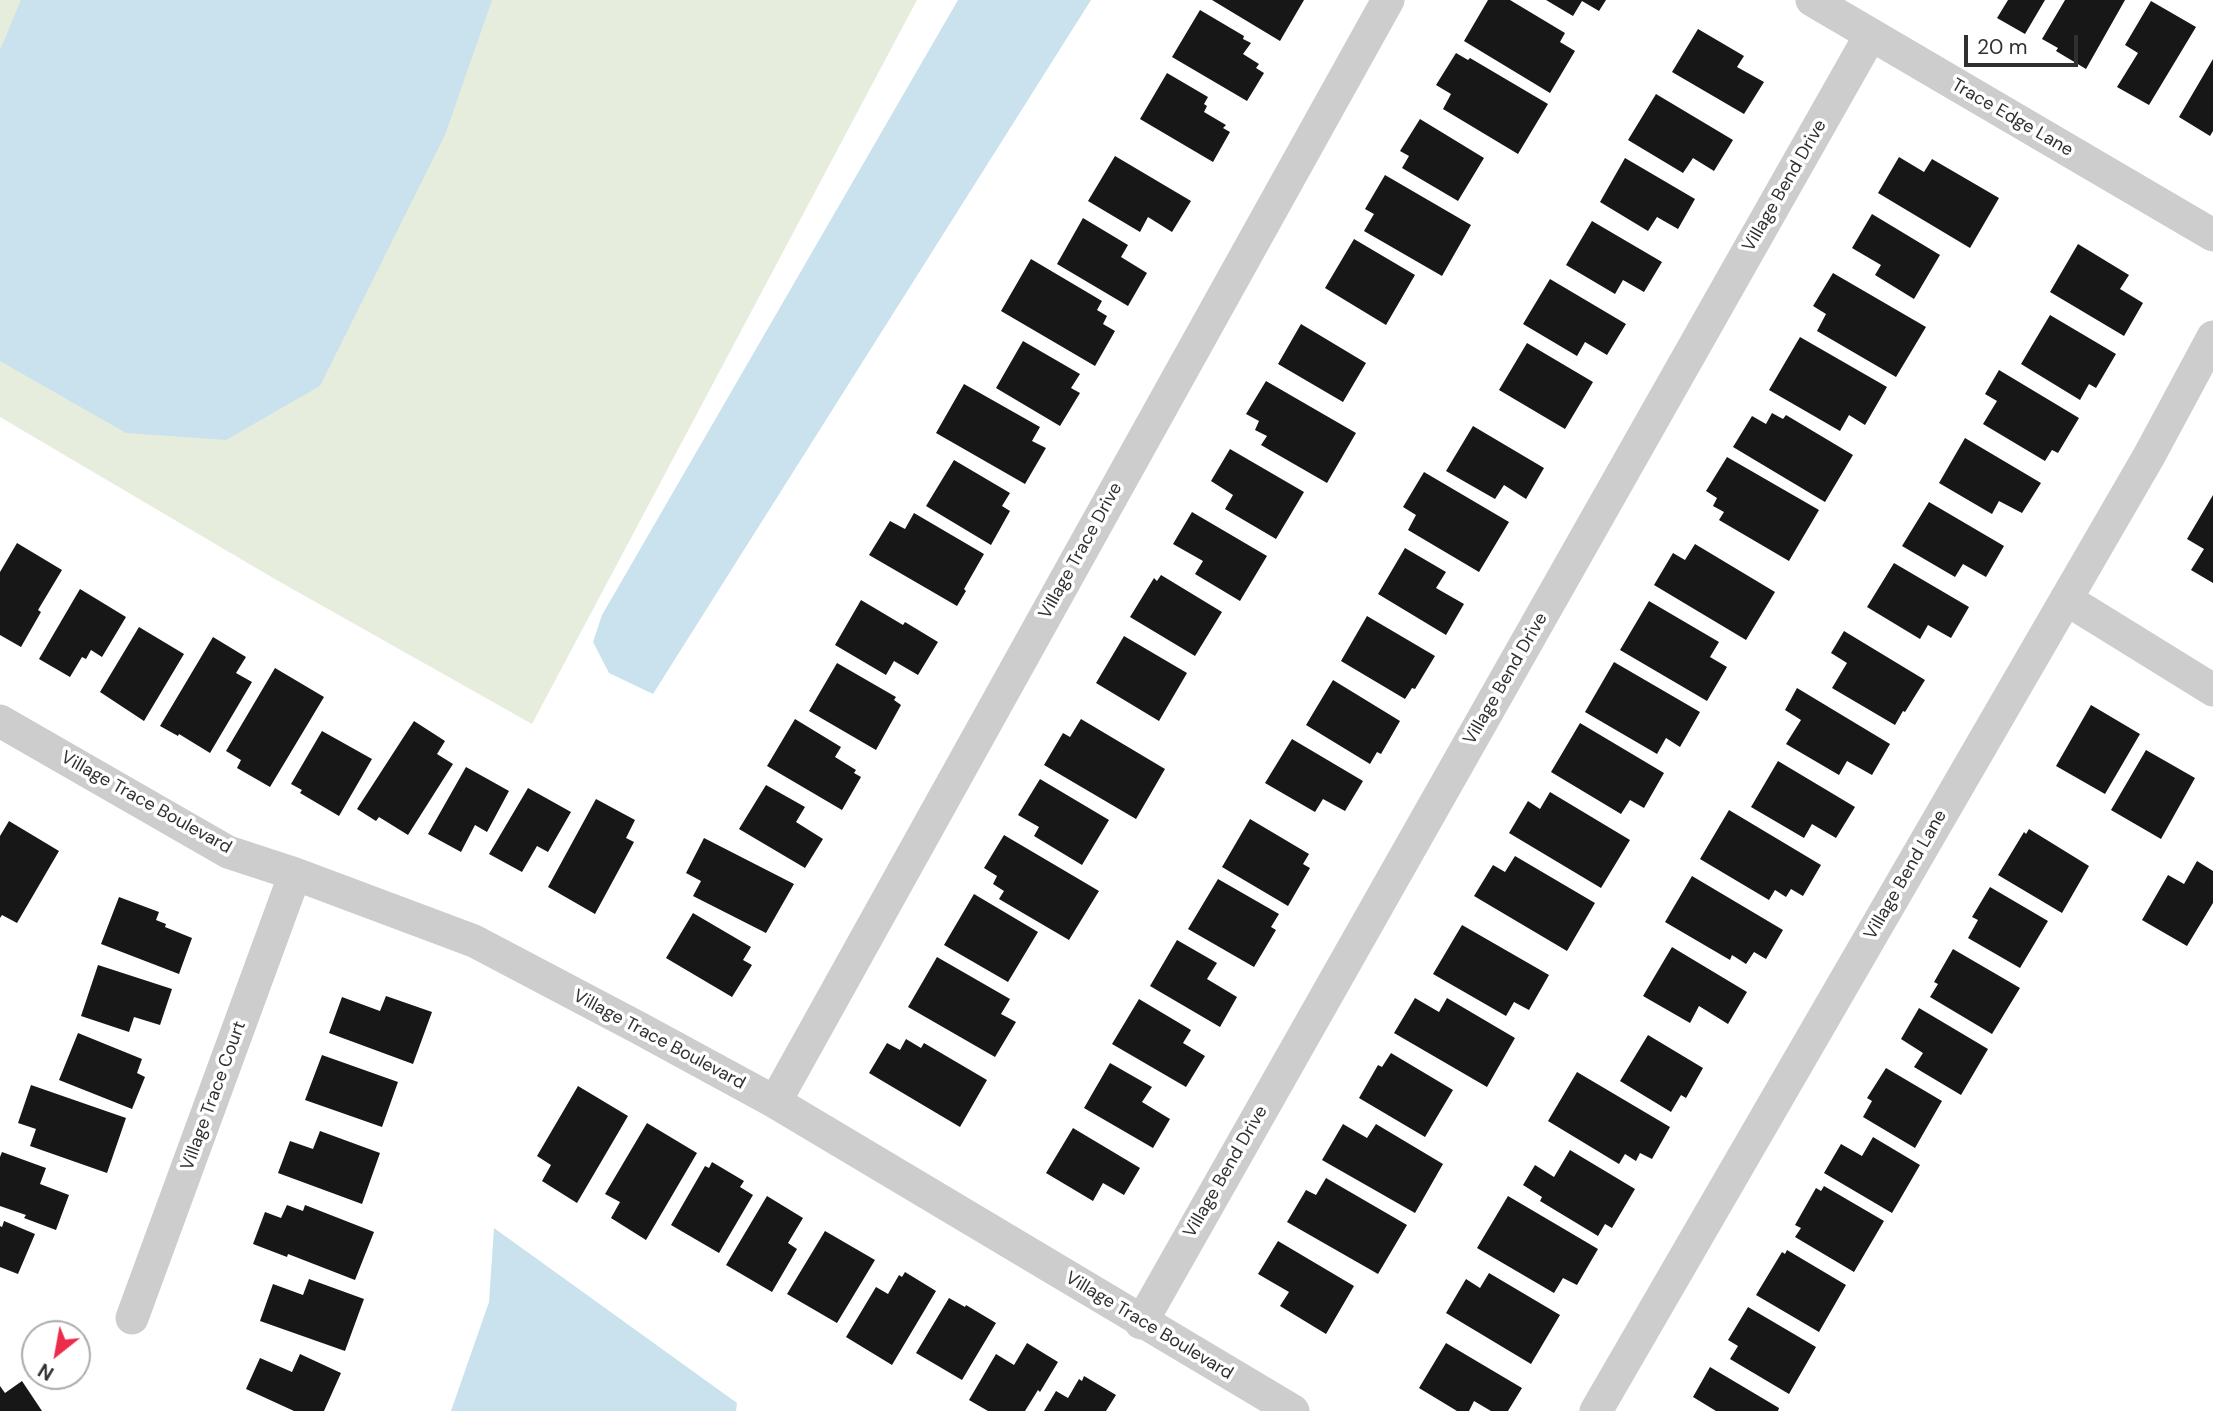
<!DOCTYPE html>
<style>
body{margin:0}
#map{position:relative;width:2213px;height:1411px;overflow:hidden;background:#fff;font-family:"DM Sans",sans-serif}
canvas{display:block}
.north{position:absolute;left:21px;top:1320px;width:70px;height:70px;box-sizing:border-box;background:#fff;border:2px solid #acacac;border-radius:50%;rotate:211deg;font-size:19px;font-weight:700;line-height:28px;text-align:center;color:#303030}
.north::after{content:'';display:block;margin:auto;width:24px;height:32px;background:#eb2d4b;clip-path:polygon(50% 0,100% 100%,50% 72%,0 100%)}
.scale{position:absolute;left:1964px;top:35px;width:114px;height:32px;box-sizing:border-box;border:4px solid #303030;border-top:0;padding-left:9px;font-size:21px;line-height:24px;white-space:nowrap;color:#303030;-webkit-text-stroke:5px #fff;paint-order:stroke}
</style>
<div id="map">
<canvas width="2213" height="1411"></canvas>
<div class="north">N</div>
<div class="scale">20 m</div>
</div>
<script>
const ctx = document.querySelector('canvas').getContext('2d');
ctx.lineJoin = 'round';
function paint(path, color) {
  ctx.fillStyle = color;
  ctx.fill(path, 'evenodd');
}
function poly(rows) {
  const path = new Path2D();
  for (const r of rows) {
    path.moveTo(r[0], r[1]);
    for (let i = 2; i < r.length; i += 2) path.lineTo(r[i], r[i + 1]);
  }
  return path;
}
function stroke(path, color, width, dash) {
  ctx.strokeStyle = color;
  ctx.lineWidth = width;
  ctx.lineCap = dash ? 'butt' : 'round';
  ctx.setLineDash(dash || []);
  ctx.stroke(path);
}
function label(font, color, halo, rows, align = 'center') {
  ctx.font = font + ' "DM Sans",sans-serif';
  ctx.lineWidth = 7;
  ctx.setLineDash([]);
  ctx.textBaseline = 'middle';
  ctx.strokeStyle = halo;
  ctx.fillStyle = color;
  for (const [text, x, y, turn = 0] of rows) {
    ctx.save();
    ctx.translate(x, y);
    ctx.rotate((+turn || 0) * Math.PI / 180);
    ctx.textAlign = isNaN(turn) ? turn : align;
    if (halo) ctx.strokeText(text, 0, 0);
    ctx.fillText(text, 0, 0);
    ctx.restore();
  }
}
paint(poly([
 [0,0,917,0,532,724,273,578,0,417]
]), '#e7eddd');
paint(poly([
 [21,0,492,0,445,135,320,386,226,440,126,433,0,361,0,50],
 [958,0,1091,0,653,694,609,673,593,642,602,615],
 [494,1228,737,1403,736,1411,451,1411,489,1302]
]), '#c9e2ed');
paint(poly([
 [1212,0,1304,0,1280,41],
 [1488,0,1510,0,1565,33,1560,42,1575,51,1550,93,1464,41],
 [1546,0,1606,0,1599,11,1582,1,1573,16],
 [2008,0,2045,0,2025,34,1997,18],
 [2065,0,2125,0,2086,69,2056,51,2058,48,2042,39],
 [2151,1,2196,27,2149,105,2117,87,2138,53,2125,45],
 [1200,10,1244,36,1243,39,1251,43,1243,54,1259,64,1256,68,1264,73,1247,101,1172,57],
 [1698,29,1744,56,1737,67,1764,82,1744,114,1672,72],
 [1456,53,1468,60,1470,58,1548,104,1518,154,1443,109,1451,94,1436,85],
 [2213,59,2213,131,2210,136,2179,117],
 [1167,73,1208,97,1204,104,1207,106,1204,112,1226,125,1223,128,1230,132,1213,162,1140,119],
 [1656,94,1733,140,1714,171,1693,158,1683,173,1628,140],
 [1420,119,1484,158,1458,201,1402,168,1409,156,1400,151],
 [1115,156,1191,201,1172,232,1148,217,1140,232,1088,201],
 [1899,157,1924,172,1932,159,1999,198,1970,248,1878,193],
 [1625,158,1695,199,1678,229,1657,217,1648,231,1600,202],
 [1385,175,1471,225,1442,276,1364,231,1374,214,1365,209],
 [1872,214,1940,255,1914,299,1875,275,1881,265,1852,248],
 [1083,218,1128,245,1121,257,1147,273,1128,306,1057,264],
 [1592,221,1662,262,1644,292,1623,280,1615,294,1566,265],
 [1354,239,1415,275,1386,325,1325,288],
 [2078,244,2129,275,2120,289,2143,303,2124,336,2050,292],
 [1031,259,1102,301,1097,310,1107,316,1103,324,1115,331,1095,366,1001,311],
 [1833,273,1926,327,1896,377,1817,331,1826,314,1813,306],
 [1550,279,1626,324,1607,355,1585,342,1577,356,1523,324],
 [2050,315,2116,354,2096,388,2089,384,2080,400,2021,364],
 [1301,324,1366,363,1343,402,1278,364],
 [1800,337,1887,387,1865,425,1849,415,1840,431,1769,390],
 [1023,341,1080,374,1071,388,1080,393,1060,426,996,388],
 [1527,343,1593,382,1565,429,1499,390],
 [1999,370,2079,418,2058,453,2052,450,2045,461,1983,424,1997,401,1985,394],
 [1266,381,1356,433,1327,483,1261,445,1267,436,1255,430,1259,421,1246,414],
 [964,384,1040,427,1032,441,1046,448,1025,484,936,433],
 [1772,413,1783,419,1786,415,1853,455,1825,502,1733,447,1752,416,1766,424],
 [1473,426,1544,468,1526,499,1504,485,1495,499,1446,471],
 [1965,438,2041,483,2022,513,1999,501,1992,514,1939,483],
 [1230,449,1304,492,1276,539,1225,509,1233,495,1211,481],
 [1727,457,1819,510,1789,561,1719,520,1724,512,1713,506,1717,498,1706,491],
 [954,460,1010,493,1002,506,1010,511,991,545,926,506],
 [1424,472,1509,522,1479,572,1408,530,1416,515,1403,507],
 [2213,495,2213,583,2191,570,2204,549,2187,539],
 [1929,502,2004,546,1986,577,1963,564,1955,577,1902,546],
 [1192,512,1267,556,1240,601,1195,574,1203,561,1173,544],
 [914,513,984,554,964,589,966,591,957,606,869,555,890,521,905,529],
 [17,543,62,570,38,610,41,612,21,647,0,635,0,572],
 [1695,544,1775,592,1746,640,1654,585,1673,553,1685,560],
 [1405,548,1446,572,1436,588,1464,604,1446,635,1378,594],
 [1894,563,1969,607,1951,638,1928,625,1920,639,1867,607],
 [1161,575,1222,612,1195,656,1130,617,1154,578,1157,581],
 [80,589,126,617,102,657,91,650,86,659,82,657,70,677,39,659],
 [861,600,903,625,905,622,938,642,918,675,894,661,886,675,835,645],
 [1649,601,1719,642,1710,657,1727,667,1707,701,1620,650],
 [1367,616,1435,656,1415,689,1412,688,1405,699,1341,661],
 [139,627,184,654,144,721,100,692],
 [1844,631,1925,680,1905,712,1903,711,1895,725,1832,688,1847,663,1831,653],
 [1124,636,1187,673,1159,721,1096,683],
 [213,637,246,657,236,673,252,682,210,753,179,734,178,736,160,726],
 [1614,662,1700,712,1680,747,1666,738,1657,754,1585,712],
 [837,663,896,697,894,700,901,705,876,750,809,711],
 [275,668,324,697,270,787,237,768,241,760,226,751],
 [1333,680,1400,721,1381,754,1377,752,1370,764,1306,725],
 [1797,688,1890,744,1872,775,1847,761,1839,775,1786,744,1801,720,1785,710],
 [2091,705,2140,734,2105,794,2056,766],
 [795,719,841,747,835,757,856,770,854,773,861,777,842,810,767,766],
 [1081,719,1165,769,1136,819,1044,765,1063,733,1070,737],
 [414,721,445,741,437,754,453,764,408,835,379,817,376,821,357,809],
 [1580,723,1664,773,1644,808,1630,800,1621,814,1551,772],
 [322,731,372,759,339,816,300,793,302,790,291,784],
 [1292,739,1363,781,1345,811,1323,799,1315,812,1265,783],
 [2146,750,2195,778,2161,839,2111,810],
 [1778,761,1855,807,1836,838,1812,824,1804,838,1751,807],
 [466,767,509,791,487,832,475,825,461,852,428,834],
 [1040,779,1109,820,1082,865,1034,836,1039,827,1018,815],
 [766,785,805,807,796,822,823,839,805,868,739,829],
 [528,788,571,812,548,852,537,846,522,872,489,854],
 [1550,792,1630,840,1601,888,1509,833,1528,801,1540,809],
 [596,799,635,820,626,838,634,842,595,914,548,887],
 [1729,810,1821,865,1803,896,1791,889,1786,897,1775,890,1769,900,1700,859],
 [1250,819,1309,854,1303,864,1310,868,1288,906,1222,867],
 [9,821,59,851,17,923,2,915,0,918,0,836],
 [2029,829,2089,866,2062,913,1998,875,2024,832,2026,834],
 [1004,835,1099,891,1069,940,999,899,1004,891,993,884,997,876,984,868],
 [704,838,794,884,766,933,693,896,701,881,686,873],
 [1515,856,1595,903,1567,951,1474,896,1493,865,1505,872],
 [2197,861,2213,871,2213,903,2187,946,2142,920,2168,875,2184,884],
 [1692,876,1783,930,1766,959,1754,952,1746,964,1732,955,1730,960,1665,922],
 [1218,879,1279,914,1271,927,1276,930,1254,967,1188,929],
 [1990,887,2048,921,2020,968,1968,938,1978,920,1972,917],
 [974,894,1038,932,1008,982,944,945],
 [119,897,159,912,156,920,166,924,165,927,192,938,179,974,101,944],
 [693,913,751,947,743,960,752,965,732,997,666,958],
 [1462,925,1549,975,1529,1010,1514,1002,1506,1016,1433,974],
 [1177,940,1217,963,1207,979,1237,997,1220,1027,1150,986],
 [1672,947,1747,992,1728,1024,1699,1006,1690,1023,1643,996],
 [1953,949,2020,988,1992,1034,1930,997,1938,984,1934,982],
 [937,957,1010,999,1001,1014,1016,1022,995,1057,908,1007],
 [98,965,172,989,160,1025,134,1017,129,1032,81,1016],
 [386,996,432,1012,413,1064,329,1033,342,997,380,1011],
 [1415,998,1439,1012,1447,998,1515,1038,1487,1087,1394,1033],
 [1139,999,1191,1030,1183,1043,1205,1056,1186,1087,1112,1044],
 [1919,1008,1988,1049,1961,1095,1914,1067,1923,1053,1901,1039],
 [78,1033,142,1059,137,1073,145,1077,132,1109,59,1080],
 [1648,1035,1703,1068,1686,1098,1681,1095,1671,1112,1620,1081],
 [906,1039,921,1048,924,1043,987,1080,960,1127,869,1073,887,1043,900,1050],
 [1391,1053,1453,1090,1425,1137,1359,1098,1378,1065,1382,1067],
 [322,1055,398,1082,382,1127,305,1100],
 [1110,1063,1152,1087,1142,1102,1170,1119,1153,1148,1084,1108],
 [1886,1068,1942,1101,1915,1148,1863,1117,1872,1101,1867,1098],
 [1577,1072,1670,1127,1652,1159,1640,1153,1636,1161,1625,1154,1619,1164,1548,1121],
 [31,1085,126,1118,107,1173,30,1146,36,1129,18,1123],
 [578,1086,628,1116,577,1203,542,1181,551,1165,537,1156],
 [647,1123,697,1153,646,1240,611,1218,620,1202,605,1194],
 [1343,1124,1367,1138,1376,1124,1443,1164,1415,1213,1322,1160],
 [1073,1128,1140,1168,1124,1195,1103,1183,1093,1201,1046,1173],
 [320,1131,380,1153,362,1204,278,1173,290,1141,313,1149],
 [1873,1137,1920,1165,1892,1213,1824,1173,1841,1144,1862,1156],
 [1570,1150,1635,1189,1612,1228,1605,1224,1598,1236,1540,1201,1542,1197,1523,1185,1535,1165,1554,1177],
 [2,1152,46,1168,40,1184,69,1195,56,1230,24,1218,26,1215,0,1206,0,1157],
 [712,1162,744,1181,740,1187,753,1195,719,1253,671,1225,705,1166,709,1168],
 [1326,1178,1407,1225,1378,1274,1287,1222,1306,1190,1316,1195],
 [1824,1186,1884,1221,1854,1272,1795,1237,1801,1228,1795,1225,1816,1188,1821,1191],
 [767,1196,803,1218,788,1243,797,1249,772,1292,726,1265],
 [1508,1196,1598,1249,1577,1285,1563,1278,1554,1293,1477,1248],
 [287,1205,303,1211,305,1205,374,1232,355,1280,288,1254,287,1257,253,1244,265,1212,281,1218],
 [4,1221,35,1234,18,1274,0,1267,0,1226,2,1227],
 [825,1231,875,1260,837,1323,787,1294],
 [1278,1241,1354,1286,1326,1334,1280,1306,1289,1292,1258,1274],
 [1787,1250,1846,1285,1819,1332,1756,1295,1782,1252,1785,1254],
 [905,1272,936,1291,892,1365,846,1337,876,1287,888,1294,899,1275,902,1277],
 [1489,1273,1560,1315,1531,1364,1446,1313,1466,1279,1480,1288],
 [309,1279,364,1299,345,1351,260,1321,273,1284,303,1295],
 [949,1298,965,1307,966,1305,996,1323,962,1380,916,1353],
 [1748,1307,1816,1347,1789,1394,1730,1359,1738,1346,1728,1340],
 [1027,1343,1058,1362,1040,1392,1038,1390,1025,1411,988,1411,969,1400,996,1354,1014,1365],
 [1446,1343,1522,1388,1508,1411,1491,1411,1474,1401,1469,1411,1457,1411,1419,1388],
 [300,1354,341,1373,324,1411,294,1411,246,1389,260,1358,292,1372],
 [1710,1367,1779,1408,1778,1411,1716,1411,1693,1397],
 [1084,1376,1116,1395,1106,1411,1044,1411,1056,1391,1068,1398,1079,1379,1082,1381],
 [22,1381,42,1411,0,1411,0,1386,5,1393]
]), '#171717');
stroke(poly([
 [1812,0,2213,235],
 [2066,599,2213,690],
 [0,721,228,852,295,874,474,941,639,1028,775,1102,1293,1411],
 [775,1102,1388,0],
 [132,1318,295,874],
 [1141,1323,1870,36],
 [1596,1411,2149,456,2213,337]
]), '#cdcdcd', 33);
label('18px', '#303030', '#fff', [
 ["Trace Edge Lane",2012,118,30],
 ["Village Bend Drive",1785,186,-60],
 ["Village Trace Drive",1081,551,-61],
 ["Village Bend Drive",1506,679,-60],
 ["Village Trace Boulevard",146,803,29],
 ["Village Bend Lane",1906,875,-60],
 ["Village Trace Boulevard",659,1040,28],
 ["Village Trace Court",214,1096,-70],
 ["Village Bend Drive",1226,1172,-60],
 ["Village Trace Boulevard",1149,1326,31]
]);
</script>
